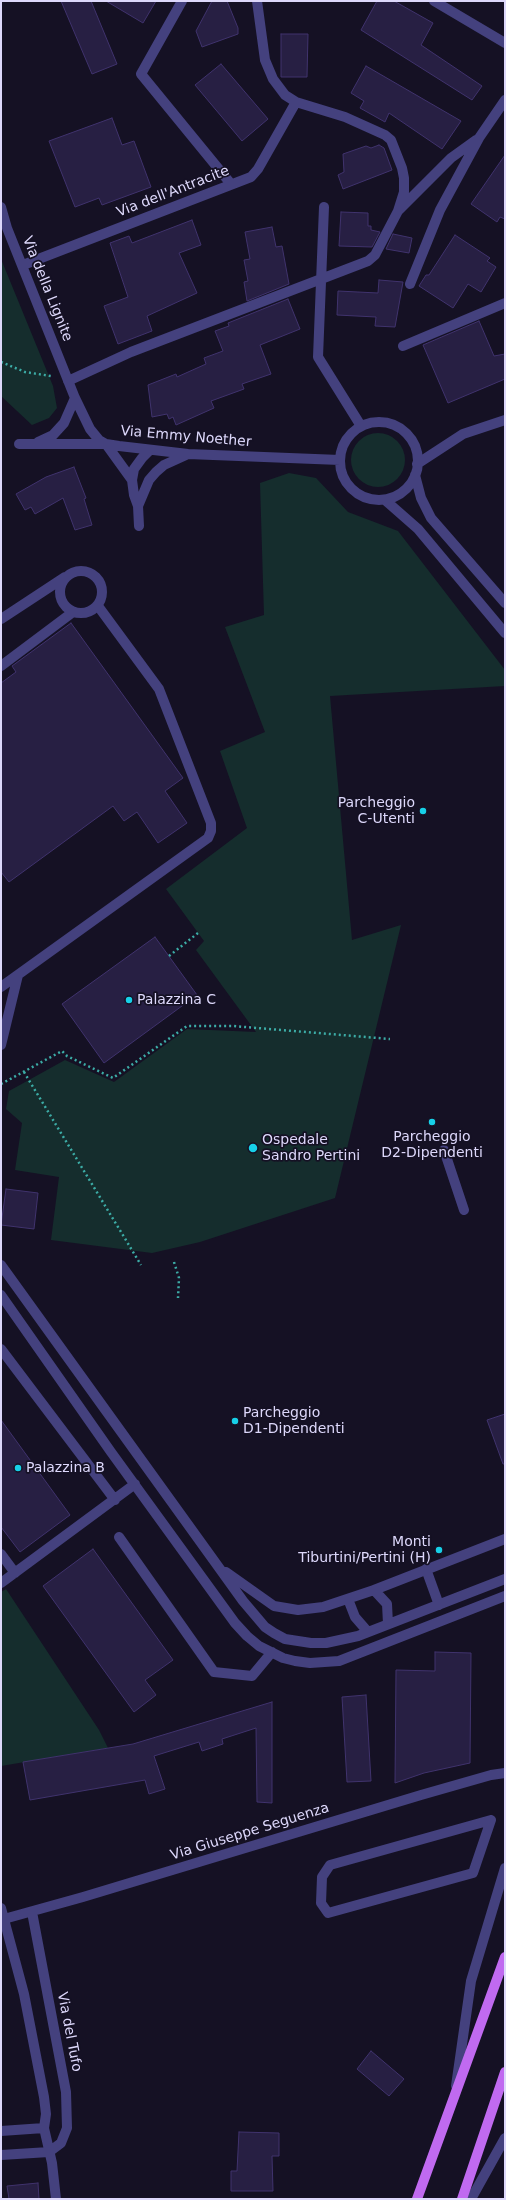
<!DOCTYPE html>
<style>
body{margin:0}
#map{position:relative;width:506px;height:2200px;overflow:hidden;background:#151124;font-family:"DejaVu Sans",sans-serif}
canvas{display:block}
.frame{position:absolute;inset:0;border:2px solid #ddd8fb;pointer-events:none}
</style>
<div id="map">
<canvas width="506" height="2200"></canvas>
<div class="frame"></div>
</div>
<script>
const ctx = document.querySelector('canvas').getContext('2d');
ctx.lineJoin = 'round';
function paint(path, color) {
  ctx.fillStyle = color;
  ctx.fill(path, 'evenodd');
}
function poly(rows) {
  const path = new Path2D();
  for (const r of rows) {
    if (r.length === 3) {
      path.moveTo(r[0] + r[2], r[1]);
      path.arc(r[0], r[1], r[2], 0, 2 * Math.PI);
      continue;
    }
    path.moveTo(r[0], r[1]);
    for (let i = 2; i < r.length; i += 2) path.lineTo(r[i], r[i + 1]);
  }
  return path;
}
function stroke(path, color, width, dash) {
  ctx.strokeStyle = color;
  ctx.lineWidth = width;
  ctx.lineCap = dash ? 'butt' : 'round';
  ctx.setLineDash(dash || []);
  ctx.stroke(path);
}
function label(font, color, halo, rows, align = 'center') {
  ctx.font = font + ' "DejaVu Sans",sans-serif';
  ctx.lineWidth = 3.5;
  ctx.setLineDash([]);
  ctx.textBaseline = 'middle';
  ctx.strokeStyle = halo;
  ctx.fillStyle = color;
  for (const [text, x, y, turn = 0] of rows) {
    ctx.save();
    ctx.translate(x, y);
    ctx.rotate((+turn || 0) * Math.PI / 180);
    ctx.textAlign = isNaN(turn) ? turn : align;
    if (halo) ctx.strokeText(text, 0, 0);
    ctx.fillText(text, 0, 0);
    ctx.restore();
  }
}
paint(poly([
 [1,259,53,386,57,408,49,418,32,425,1,396],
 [378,460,27],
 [289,473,316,478,348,512,398,531,505,670,505,686,330,696,352,940,401,925,335,1198,200,1242,152,1253,51,1240,59,1177,15,1170,22,1123,6,1109,9,1091,65,1060,114,1082,187,1029,256,1032,196,950,204,941,166,889,247,828,220,751,265,732,225,627,264,615,260,483],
 [6,1589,99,1730,108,1748,1,1766,1,1592]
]), '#152d2d');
const building = poly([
 [61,1,91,1,117,64,92,74,61,1],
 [106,1,156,1,143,23,106,1],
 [212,1,227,1,238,28,238,34,202,47,196,31,212,1],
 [377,1,394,1,433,23,421,45,482,86,472,100,361,30,377,1],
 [281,34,308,34,307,77,281,77,281,34],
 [221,64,268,119,242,141,195,85,221,64],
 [366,66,461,121,442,149,389,113,385,122,360,108,364,101,351,93,366,66],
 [112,118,122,145,134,141,151,187,102,205,99,198,75,207,49,141,112,118],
 [379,145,384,148,392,170,343,189,338,175,344,172,343,154,366,146,371,148,379,145],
 [505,155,505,219,500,217,497,222,471,204,505,155],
 [341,212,368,213,368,226,371,226,371,230,380,232,372,247,339,246,341,212],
 [192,220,201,245,179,253,197,293,147,316,152,331,118,344,104,306,128,297,110,243,129,236,132,243,192,220],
 [272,227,276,247,282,246,289,284,247,301,244,282,248,281,244,260,250,259,245,232,272,227],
 [393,234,412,238,409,253,386,249,393,234],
 [455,235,490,258,487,261,496,267,481,292,468,284,453,308,419,286,426,275,429,275,455,235],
 [379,280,403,282,395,327,375,326,376,317,337,315,338,291,378,293,379,280],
 [288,299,300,329,260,345,271,374,242,384,244,389,211,401,214,408,176,425,173,417,169,419,167,414,152,417,148,385,176,374,177,377,206,364,204,358,223,351,215,331,229,326,228,323,288,299],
 [479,321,494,356,505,354,505,379,448,403,423,345,479,321],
 [74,467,86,498,84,499,92,525,75,530,63,498,35,514,31,507,25,510,16,494,46,477,74,467],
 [71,623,183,778,165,791,187,823,158,843,137,812,124,821,113,806,9,882,1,872,1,683,16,672,12,666,71,623],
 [155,937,197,995,104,1063,62,1004,155,937],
 [6,1189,38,1193,34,1229,1,1225,6,1189],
 [505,1414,505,1464,503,1464,487,1420,505,1414],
 [1,1420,70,1515,20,1552,1,1527,1,1420],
 [93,1549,173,1660,145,1680,156,1695,134,1712,43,1586,93,1549],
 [435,1652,471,1653,470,1763,424,1773,395,1783,396,1670,435,1671,435,1652],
 [366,1695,371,1781,347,1782,342,1697,366,1695],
 [272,1702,272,1803,257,1802,256,1728,222,1739,223,1744,202,1751,199,1742,154,1756,165,1789,149,1794,145,1780,30,1800,23,1762,133,1744,272,1702],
 [371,2051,404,2079,389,2096,357,2069,371,2051],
 [239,2132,279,2133,279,2156,272,2156,273,2191,231,2191,231,2171,237,2171,239,2132],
 [38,2183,39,2199,9,2199,7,2186,38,2183]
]);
paint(building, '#271f43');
stroke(building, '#40336d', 1);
stroke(poly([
 [1,362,25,372,51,376],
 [169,956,198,933],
 [24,1072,141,1265],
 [1,1084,62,1051,67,1056,113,1078,187,1026,233,1026,390,1039],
 [174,1262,179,1278,178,1298]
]), '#3caca6', 2.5, [2, 3]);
stroke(poly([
 [182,1,141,74,231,184],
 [434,1,505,43],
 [1,207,7,228,75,398,90,429,99,440,106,444,119,446,188,454,340,460],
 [324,207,318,357,361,426],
 [399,210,451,158,476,140],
 [23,265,251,177,258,169,296,102],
 [410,284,440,210,479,138,505,100],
 [403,346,505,303],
 [68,381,131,352,368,261,375,255,398,211,404,192,404,178,402,168,391,140,385,135,345,117,296,102,285,95,273,79,265,60,257,1],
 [379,461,39],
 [38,442,53,435,64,423,75,398],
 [19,444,106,444,132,480],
 [417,464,463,434,505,420],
 [415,475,421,498,431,518,505,603],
 [385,500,418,529,505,633],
 [138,506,149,480,156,472,164,465,186,455],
 [139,526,138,506,134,495,132,480,134,469,142,458,150,450],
 [81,592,21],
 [1,619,65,577],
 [1,666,73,612],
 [1,987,208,838,211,831,211,823,159,689,98,606],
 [1,1045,18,975],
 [444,1150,464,1210],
 [1,1265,243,1601,265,1627,274,1633,285,1639,311,1643,326,1643,358,1636,505,1579],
 [1,1295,111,1452,235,1623,247,1636,259,1646,283,1658,295,1661,310,1663,339,1661,505,1596],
 [1,1349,115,1500],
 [119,1537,214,1672,252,1676,272,1652],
 [1,1554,15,1573],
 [426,1569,439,1605],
 [226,1572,274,1606,298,1610,323,1607,374,1590,505,1539],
 [1,1583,135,1484],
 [374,1590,387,1604,388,1624],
 [348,1599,355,1617,368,1632],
 [491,1820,473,1873,328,1913,321,1903,322,1877,330,1865,491,1820],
 [1,1908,24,1994,44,2097,46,2114,44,2128,52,2163,56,2199],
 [4,1919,83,1897,421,1795,491,1775,505,1773],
 [456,2086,471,1981,505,1868],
 [1,2131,44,2128],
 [1,2155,49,2152,61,2143,67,2128,66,2092,32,1912],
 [471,2199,505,2138]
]), '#44417e', 10);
stroke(poly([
 [417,2199,505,1957],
 [462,2199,505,2072]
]), '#c06af0', 10);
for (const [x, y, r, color] of [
 [423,811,4,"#17d0e8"],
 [129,1000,4,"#17d0e8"],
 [432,1122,4,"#17d0e8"],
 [253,1148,5,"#17d0e8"],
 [235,1421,4,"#17d0e8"],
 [18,1468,4,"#17d0e8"],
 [439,1550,4,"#17d0e8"]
]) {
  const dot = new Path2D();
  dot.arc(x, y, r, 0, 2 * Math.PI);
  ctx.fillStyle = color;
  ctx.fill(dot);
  stroke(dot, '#151124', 1.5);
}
label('14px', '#ddd8fb', '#151124', [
 ["Via dell'Antracite",173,192,-21],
 ["Via della Lignite",47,289,68],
 ["Via Emmy Noether",186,437,5],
 ["Via Giuseppe Seguenza",250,1832,-17],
 ["Via del Tufo",69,2032,79]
]);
label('14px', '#ddd8fb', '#151124', [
 ["Parcheggio",415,803,"right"],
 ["C-Utenti",415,819,"right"],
 ["Palazzina C",137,1000],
 ["Parcheggio",432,1137,"center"],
 ["D2-Dipendenti",432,1153,"center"],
 ["Ospedale",262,1140],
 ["Sandro Pertini",262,1156],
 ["Parcheggio",243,1413],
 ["D1-Dipendenti",243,1429],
 ["Palazzina B",26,1468],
 ["Monti",431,1542,"right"],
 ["Tiburtini/Pertini (H)",431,1558,"right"]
], 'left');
</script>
